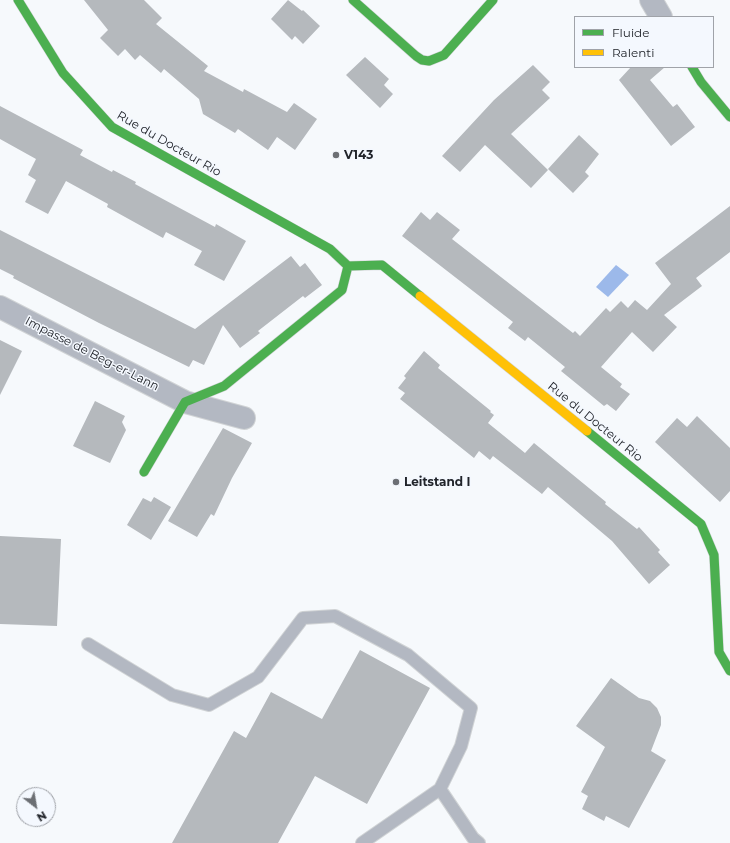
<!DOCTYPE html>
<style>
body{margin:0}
#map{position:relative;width:730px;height:843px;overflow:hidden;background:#f6f9fc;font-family:Montserrat,sans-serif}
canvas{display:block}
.legend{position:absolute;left:574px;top:16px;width:140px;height:52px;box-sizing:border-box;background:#f4f8fe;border:1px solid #a0a3a9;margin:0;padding:5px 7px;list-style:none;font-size:12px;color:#21242a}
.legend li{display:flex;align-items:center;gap:8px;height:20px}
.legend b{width:20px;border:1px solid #a0a3a9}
.north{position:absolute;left:16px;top:787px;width:40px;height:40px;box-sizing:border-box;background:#f4f8fe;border:1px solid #a0a3a9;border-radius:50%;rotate:149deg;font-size:11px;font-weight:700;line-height:16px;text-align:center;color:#21242a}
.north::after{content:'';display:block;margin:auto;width:14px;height:18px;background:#6c6f74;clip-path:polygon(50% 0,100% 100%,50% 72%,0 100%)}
</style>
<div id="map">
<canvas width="730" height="843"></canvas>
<ul class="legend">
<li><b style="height:5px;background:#4caf50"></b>Fluide</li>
<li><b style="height:5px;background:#ffc107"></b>Ralenti</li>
</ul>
<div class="north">N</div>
</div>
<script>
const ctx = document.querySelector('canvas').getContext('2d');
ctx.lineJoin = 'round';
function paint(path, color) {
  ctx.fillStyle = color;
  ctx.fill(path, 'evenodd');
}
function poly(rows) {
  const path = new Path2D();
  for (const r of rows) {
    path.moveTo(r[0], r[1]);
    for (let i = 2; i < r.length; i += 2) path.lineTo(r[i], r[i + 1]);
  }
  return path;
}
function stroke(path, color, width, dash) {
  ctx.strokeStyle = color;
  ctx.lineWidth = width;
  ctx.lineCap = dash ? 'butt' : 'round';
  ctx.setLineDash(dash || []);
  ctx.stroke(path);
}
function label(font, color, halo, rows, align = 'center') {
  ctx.font = font + ' Montserrat,sans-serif';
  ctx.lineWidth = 3;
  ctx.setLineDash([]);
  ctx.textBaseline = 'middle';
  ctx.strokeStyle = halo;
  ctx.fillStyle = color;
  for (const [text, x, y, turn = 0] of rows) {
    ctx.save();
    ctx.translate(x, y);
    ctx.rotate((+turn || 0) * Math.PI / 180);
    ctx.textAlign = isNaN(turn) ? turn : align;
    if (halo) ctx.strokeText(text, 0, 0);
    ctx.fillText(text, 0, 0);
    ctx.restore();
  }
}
paint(poly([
 [616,265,629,275,608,297,596,287]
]), '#9cb9ea');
paint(poly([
 [84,0,144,0,162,18,156,24,208,66,204,71,243,92,244,89,287,112,294,103,317,119,295,150,277,137,268,150,238,129,235,133,203,114,199,99,164,69,161,73,140,55,135,60,125,49,118,56,100,38,108,30],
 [288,0,302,11,303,10,320,26,303,44,295,36,292,40,271,19],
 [365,57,389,79,384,85,393,94,380,108,346,75],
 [533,65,550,82,542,90,550,98,511,134,548,170,531,188,485,145,460,172,442,156,494,100],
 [631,67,665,67,650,80,673,107,677,104,695,127,671,146,619,80],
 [0,106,83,150,80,155,112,172,113,170,136,182,135,184,215,227,216,224,246,241,224,281,194,265,202,251,166,232,163,238,107,207,108,204,66,181,48,214,25,202,36,180,28,175,36,159,0,139],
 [579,135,599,154,585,172,589,176,573,193,548,169],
 [730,206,730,252,696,278,702,286,664,315,677,327,653,352,632,332,601,367,622,384,620,387,630,394,616,411,607,404,604,406,561,371,565,367,528,337,525,341,508,328,513,322,402,236,421,212,430,220,437,212,460,230,452,239,573,333,575,331,580,336,606,308,610,312,621,301,628,308,635,300,647,310,671,284,655,263],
 [0,230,195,329,291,256,300,267,305,263,322,285,305,298,303,296,258,331,260,333,240,348,223,325,204,365,193,360,189,367,99,323,13,278,14,276,0,269],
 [0,340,22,351,0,395],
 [424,351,440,365,438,368,491,411,490,412,494,415,488,423,525,453,534,443,606,502,605,504,637,529,639,527,660,550,658,552,670,565,649,584,612,541,548,487,542,494,493,456,490,460,479,451,474,458,400,399,405,393,398,388,406,378,404,376],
 [95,401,125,416,122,422,126,430,110,463,73,446],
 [697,416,730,448,730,491,720,502,655,442,677,418,687,427],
 [223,428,252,443,232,478,214,516,211,514,197,537,168,521],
 [154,497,171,507,151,540,127,525,143,498,151,502],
 [0,536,61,539,57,626,0,624],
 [360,650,430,688,367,804,315,776,278,843,172,843,234,731,246,738,271,692,322,719],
 [611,678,639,698,650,701,657,708,661,717,661,725,651,751,666,760,629,828,606,816,604,821,582,809,588,796,581,792,605,747,576,726]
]), '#b5b9bd');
const lane = poly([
 [88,644,172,695,209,705,258,677,303,618,335,616,408,655,471,708,461,746,440,789,473,838,479,843],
 [362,843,440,789]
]);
const street = poly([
 [651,0,661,17],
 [0,307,185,402,244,418]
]);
const fast = poly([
 [18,0,63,73,112,127,330,249,348,266,382,265,420,296],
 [353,0,416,56,422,60,429,61,444,55,493,0],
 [692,67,701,82,730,117],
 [587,431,701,524,714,555,719,652,730,671],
 [144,472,185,402,224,386,342,290,348,266]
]);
const slow = poly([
 [420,296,587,431]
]);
stroke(lane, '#d0d3d5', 14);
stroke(street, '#d0d3d5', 24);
stroke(fast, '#d0d3d5', 10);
stroke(slow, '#d0d3d5', 10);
stroke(lane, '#b3b8c2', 12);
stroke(street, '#b3b8c2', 22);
stroke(fast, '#4caf50', 9);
stroke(slow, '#ffc107', 9);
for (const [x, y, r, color] of [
 [336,155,4,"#6c6f74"],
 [396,482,4,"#6c6f74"]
]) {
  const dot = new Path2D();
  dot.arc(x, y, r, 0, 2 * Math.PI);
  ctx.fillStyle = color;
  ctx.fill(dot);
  stroke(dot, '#f4f8fe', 1.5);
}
label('12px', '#21242a', '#f4f8fe', [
 ["Rue du Docteur Rio",169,144,30],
 ["Impasse de Beg-er-Lann",92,354,27],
 ["Rue du Docteur Rio",595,422,39]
]);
label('bold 12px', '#21242a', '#f4f8fe', [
 ["V143",344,155],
 ["Leitstand I",404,482]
], 'left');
</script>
